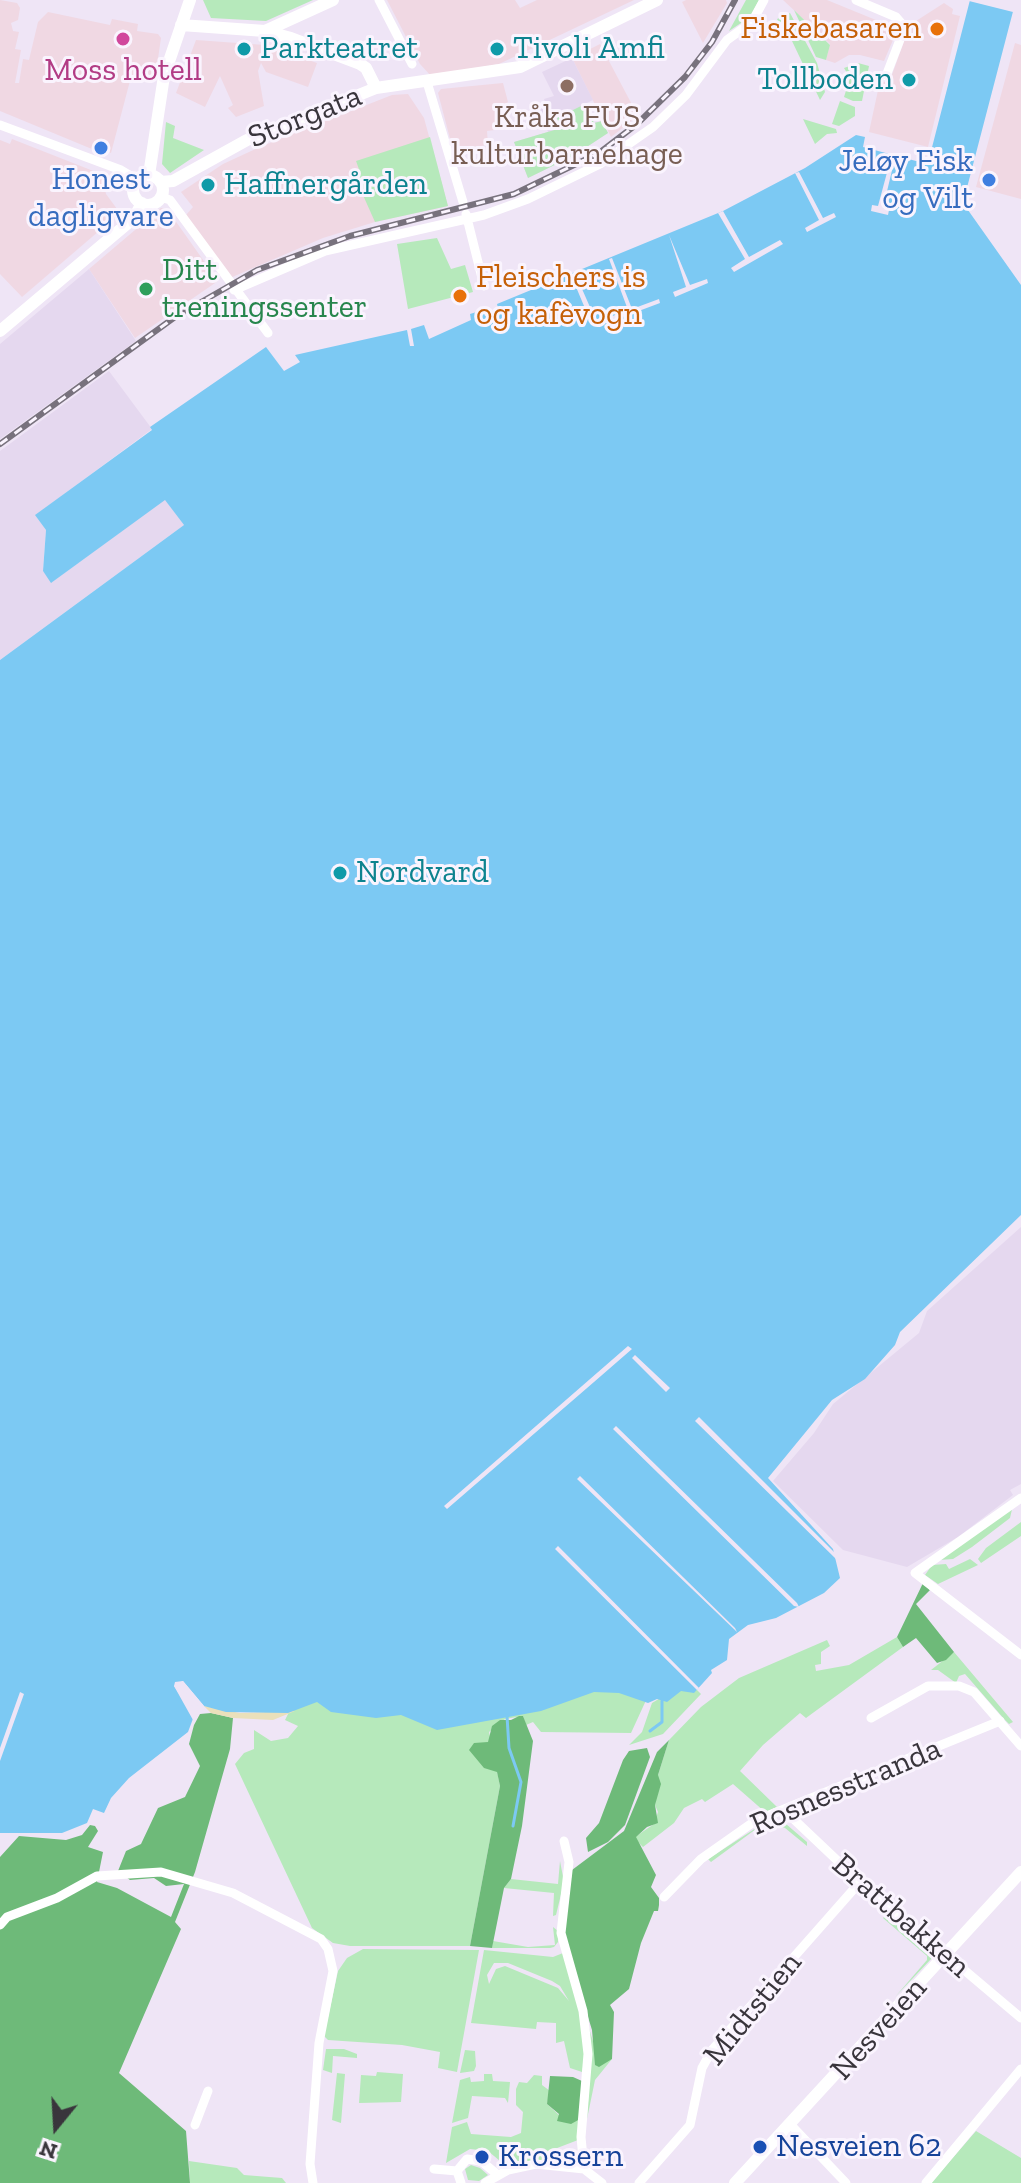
<!DOCTYPE html>
<meta charset="utf-8">
<style>
body{margin:0}
#map{position:relative;width:1021px;height:2183px;overflow:hidden;background:#efe5f6;font-family:"Zilla Slab",serif}
canvas{display:block}
.north{position:absolute;left:16px;top:2087px;width:80px;height:80px;-webkit-text-stroke:6px #faf4fe;paint-order:stroke;rotate:198deg;font-size:22px;font-weight:700;line-height:32px;text-align:center;color:#39353c}
.north::after{content:'';display:block;margin:auto;width:28px;height:36px;background:#39353c;clip-path:polygon(50% 0,100% 100%,50% 72%,0 100%)}
</style>
<div id="map">
<canvas width="1021" height="2183"></canvas>
<div class="north">N</div>
</div>
<script>
const ctx = document.querySelector('canvas').getContext('2d');
ctx.lineJoin = 'round';
function paint(path, color) {
  ctx.fillStyle = color;
  ctx.fill(path, 'evenodd');
}
function poly(rows) {
  const path = new Path2D();
  for (const r of rows) {
    if (r.length === 3) {
      path.moveTo(r[0] + r[2], r[1]);
      path.arc(r[0], r[1], r[2], 0, 2 * Math.PI);
      continue;
    }
    path.moveTo(r[0], r[1]);
    for (let i = 2; i < r.length; i += 2) path.lineTo(r[i], r[i + 1]);
  }
  return path;
}
function stroke(path, color, width, dash) {
  ctx.strokeStyle = color;
  ctx.lineWidth = width;
  ctx.lineCap = dash ? 'butt' : 'round';
  ctx.setLineDash(dash || []);
  ctx.stroke(path);
}
function label(font, color, halo, rows, align = 'center') {
  ctx.font = font + ' "Zilla Slab",serif';
  ctx.lineWidth = 6;
  ctx.setLineDash([]);
  ctx.textBaseline = 'middle';
  ctx.strokeStyle = halo;
  ctx.fillStyle = color;
  for (const [text, x, y, turn = 0] of rows) {
    ctx.save();
    ctx.translate(x, y);
    ctx.rotate((+turn || 0) * Math.PI / 180);
    ctx.textAlign = isNaN(turn) ? turn : align;
    if (halo) ctx.strokeText(text, 0, 0);
    ctx.fillText(text, 0, 0);
    ctx.restore();
  }
}
paint(poly([
 [0,0,17,3,20,8,18,20,11,23,13,31,19,32,15,49,21,50,15,83,19,83,23,59,29,60,38,22,48,12,110,25,112,19,138,24,137,31,158,34,161,38,155,79,131,77,111,153,106,151,104,154,0,111],
 [387,0,515,0,520,8,537,0,634,0,499,64,431,76,420,64],
 [686,0,726,0,727,3,703,43,682,2],
 [783,0,827,0,893,27,896,33,884,61,860,55,849,55,835,63,826,60,830,44],
 [944,3,953,9,952,14,960,16,928,147,869,132,880,81,889,83,906,36,905,22,916,21],
 [196,40,265,45,317,63,308,87,266,72,261,63,258,71,264,106,236,117,228,108,233,105,220,76,205,107,176,93],
 [1015,43,1021,45,1021,199,976,187],
 [600,44,638,116,611,137,572,58],
 [503,83,508,102,503,105,510,128,487,131,488,145,453,150,438,93,441,89],
 [408,94,424,118,448,206,375,222,323,238,230,278,186,215,193,207,181,192,223,164,262,146,392,95],
 [12,139,101,174,106,194,120,213,22,297,0,274,0,140,10,144],
 [161,208,167,209,218,281,135,338,89,269]
]), '#f0d8e3');
paint(poly([
 [572,58,593,100,585,104,594,123,602,121,608,133,573,156,528,178,514,142,548,132,539,108,546,105,544,99,554,96,542,72],
 [89,269,136,341,0,439,0,344],
 [109,371,152,429,36,515,46,530,43,571,52,582,165,499,184,525,0,660,0,451],
 [1021,1227,1021,1484,1010,1490,1013,1495,958,1537,907,1567,843,1550,773,1481,814,1433,833,1404,919,1333,927,1311]
]), '#e5d8ef');
paint(poly([
 [203,0,313,0,266,21,211,18],
 [746,0,759,0,750,17,729,31],
 [794,10,830,45,826,60,816,57],
 [790,13,817,63,825,92,820,100,783,22,779,23,777,19],
 [858,63,869,66,862,101,853,101,844,97,850,78,844,68],
 [840,101,855,107,855,116,839,126,832,124],
 [585,104,594,123,602,121,608,133,573,156,528,178,514,142,561,128,557,118],
 [803,119,836,129,837,133,827,134,815,144],
 [166,122,175,126,173,138,204,150,170,173,162,164],
 [430,137,448,206,375,222,354,175,360,172,356,161],
 [437,238,451,269,465,265,473,292,408,309,397,244],
 [1013,1505,1010,1518,972,1547,953,1559,939,1560],
 [1021,1522,1021,1536,981,1563,978,1559,986,1548],
 [970,1559,978,1565,938,1584,925,1575,932,1565,946,1564,949,1569],
 [897,1637,903,1647,806,1718,800,1713,763,1745,740,1771,777,1807,765,1812,733,1784,705,1802,702,1799,684,1808,674,1823,643,1847,638,1842,635,1837,654,1824,658,1812,655,1805,658,1775,669,1740,701,1707,739,1678,827,1640,830,1646,821,1652,821,1664,815,1665,816,1671,849,1665],
 [954,1652,1013,1722,1009,1724,1005,1720,965,1674,959,1676,956,1683,938,1670,931,1670],
 [533,1677,648,1696,631,1733,541,1732,533,1722,526,1725,523,1716,505,1719,489,1732,500,1786,470,1946,350,1946,333,1943,312,1928,235,1764,244,1753,254,1749,254,1730,271,1741,288,1738,298,1726,285,1720,288,1714,204,1706],
 [697,1690,701,1694,663,1734,629,1745,642,1732,652,1703,672,1691],
 [770,1819,786,1824,807,1842,807,1846,785,1828,767,1821,711,1862,708,1859],
 [560,1861,564,1882,556,1915,553,1916,554,1893,504,1888,511,1879,558,1884],
 [886,1915,932,1958,895,1997,927,1960,927,1956,883,1918],
 [553,1927,558,1931,558,1942,554,1947,550,1948,492,1948,493,1941,528,1947,555,1945],
 [363,1949,479,1950,457,2072,438,2068,440,2052,402,2045,328,2040,324,2036,338,1971,347,1958],
 [484,1950,553,1957,563,1953,577,1995,586,2054,582,2072,570,2068,564,2041,556,2043,556,2023,537,2022,536,2029,471,2023],
 [494,1963,508,1963,552,1981,560,1986,569,2001,558,1988,505,1966,496,1969,489,1984,487,1975],
 [588,2025,595,2048,595,2065,612,2059,595,2080,587,2119,591,2054],
 [326,2049,344,2049,357,2054,357,2058,333,2056,332,2073,323,2070],
 [465,2050,475,2051,476,2066,474,2071,460,2073],
 [377,2072,403,2074,401,2102,359,2103,361,2075,376,2076],
 [337,2073,345,2074,341,2123,332,2120],
 [484,2074,492,2074,493,2081,510,2082,508,2103,505,2098,472,2096,468,2118,452,2123,460,2080,470,2077,471,2082,484,2081],
 [534,2075,542,2076,542,2085,550,2091,547,2104,559,2115,580,2119,578,2140,552,2150,545,2160,506,2166,488,2151,470,2149,446,2163,452,2127,467,2122,471,2134,511,2137,521,2133,523,2112,516,2105,516,2089,519,2082,527,2083],
 [976,2131,1021,2158,1021,2183,931,2183],
 [189,2161,237,2168,244,2175,282,2178,286,2183,190,2183],
 [471,2165,480,2168,488,2175,479,2181,468,2180,465,2169]
]), '#b6e9bb');
paint(poly([
 [923,1583,930,1590,916,1604,954,1652,946,1660,937,1663,916,1638,903,1647,897,1637],
 [211,1713,233,1718,230,1749,195,1872,175,1922,181,1929,119,2073,186,2131,190,2183,0,2183,0,1857,19,1836,66,1840,82,1835,90,1825,95,1826,98,1831,88,1847,103,1852,97,1882,117,1888,171,1917,184,1884,166,1886,154,1878,130,1880,118,1871,126,1851,141,1844,158,1808,185,1797,200,1766,189,1744,194,1725,200,1714],
 [519,1716,523,1716,533,1741,522,1826,511,1879,504,1888,492,1948,470,1946,500,1786,497,1772,484,1768,469,1750,474,1743,488,1742,492,1726,500,1720,511,1720],
 [669,1740,658,1775,661,1784,655,1805,658,1823,647,1827,636,1837,656,1875,651,1887,659,1898,659,1905,658,1911,654,1911,641,1943,629,1989,610,2005,614,2012,612,2059,599,2067,595,2065,592,2030,564,1938,572,1870,624,1831,657,1752],
 [647,1748,650,1757,625,1825,608,1842,588,1852,586,1838,599,1823,623,1760,629,1751],
 [550,2076,573,2077,582,2081,580,2119,571,2124,557,2121,559,2114,547,2104]
]), '#6eba79');
paint(poly([
 [204,1706,240,1713,295,1711,273,1720,233,1718,211,1713]
]), '#eae0bb');
paint(poly([
 [970,0,1016,0,963,203,1021,285,1021,1215,900,1332,895,1345,865,1379,832,1400,768,1478,833,1549,840,1578,824,1593,776,1618,748,1625,729,1639,727,1660,711,1670,712,1673,694,1693,681,1691,667,1702,657,1699,648,1703,619,1693,594,1692,541,1711,437,1730,401,1715,376,1718,331,1712,317,1702,288,1713,226,1712,204,1706,183,1681,174,1686,194,1716,188,1732,129,1778,111,1798,104,1813,93,1809,87,1823,62,1833,0,1833,0,660,184,525,165,500,51,583,43,571,46,530,35,515,152,430,150,427,266,347,284,371,300,362,295,355,407,330,410,346,414,346,411,329,424,325,429,339,471,320,470,314,483,310,485,316,499,312,497,304,723,211,805,168,856,135,865,137,863,147,916,161,929,159]
]), '#7cc9f3');
paint(poly([
 [965,0,1020,0,1017,13],
 [892,154,894,162,883,208,889,210,888,215,871,211,872,205,878,206],
 [799,172,823,218,834,213,836,217,807,232,805,228,819,220,795,173],
 [723,211,749,257,780,240,783,244,734,272,731,268,745,259,718,213],
 [669,235,690,285,707,279,708,283,675,297,673,292,686,287],
 [612,258,632,309,659,299,660,303,612,321,610,317,628,310,609,259],
 [575,273,597,323,592,325,571,275],
 [628,1346,632,1349,594,1382,447,1509,444,1506],
 [635,1355,670,1388,666,1392,632,1358],
 [699,1417,837,1555,836,1559,695,1421],
 [616,1426,797,1603,799,1607,794,1606,613,1429],
 [580,1476,735,1628,737,1632,577,1479],
 [558,1546,699,1688,697,1690,555,1549],
 [183,1681,204,1706,200,1708,178,1684,197,1713,193,1720,174,1686,175,1682],
 [20,1692,24,1694,0,1761,0,1748]
]), '#efe5f6');
stroke(poly([
 [507,1716,509,1748,521,1782,513,1826],
 [650,1731,662,1722,662,1701]
]), '#7cc9f3', 3);
stroke(poly([
 [379,0,412,64],
 [856,0,896,17,902,24,901,37,886,76],
 [427,82,463,202],
 [0,125,121,170,136,179],
 [161,197,170,200,268,333],
 [466,214,484,286],
 [234,290,325,251,484,215,528,199,600,164,653,127,686,95,727,40,752,22,764,0],
 [1021,1498,915,1573,1021,1655],
 [871,1718,928,1686,959,1686,974,1692,1021,1746],
 [784,1810,860,1882,1021,2018],
 [564,1841,569,1862,561,1933,583,2011,588,2054,581,2137,584,2169],
 [664,1897,701,1859,755,1821,1000,1721],
 [0,1925,7,1917,57,1898,97,1876,161,1872,233,1893,321,1939,328,1949,333,1971,319,2043,310,2164,313,2183],
 [195,2125,208,2091],
 [791,2125,846,2183],
 [434,2169,457,2171],
 [461,2183,457,2171,467,2159,481,2161,498,2175],
 [485,2183,508,2170,536,2164,584,2169,602,2183],
 [639,2183,690,2125,702,2068,712,2050,860,1882],
 [926,2183,1021,2069]
]), '#fff', 9);
stroke(poly([
 [181,25,265,31,291,38,360,64,366,68,376,88],
 [265,31,333,0],
 [149,175,164,76,190,0],
 [148,190,15],
 [161,182,173,181,247,140,376,88,520,67,657,0],
 [0,331,134,218,142,203],
 [735,2183,1021,1872]
]), '#fff', 12);
const rail = poly([
 [0,444,175,317,257,270,350,236,514,194,599,153,637,124,685,77,712,42,735,0]
]);
stroke(rail, '#78727d', 6);
stroke(rail, '#faf4fe', 3, [9]);
for (const [x, y, r, color] of [
 [937,29,8,"#e8710a"],
 [123,39,8,"#d1479c"],
 [244,49,8,"#0f9aa8"],
 [497,49,8,"#0f9aa8"],
 [909,80,8,"#0f9aa8"],
 [567,86,8,"#8d6e63"],
 [101,148,8,"#3f7fe0"],
 [989,180,8,"#3f7fe0"],
 [208,185,8,"#0f9aa8"],
 [146,289,8,"#2e9e5b"],
 [460,296,8,"#e8710a"],
 [340,873,8,"#0f9aa8"],
 [760,2147,8,"#1a4fb4"],
 [482,2157,8,"#1a4fb4"]
]) {
  const dot = new Path2D();
  dot.arc(x, y, r, 0, 2 * Math.PI);
  ctx.fillStyle = color;
  ctx.fill(dot);
  stroke(dot, '#faf4fe', 3);
}
label('32px', '#c56008', '#faf4fe', [
 ["Fiskebasaren",921,29],
 ["Fleischers is",476,278,"left"],
 ["og kafèvogn",476,315,"left"]
], 'right');
label('32px', '#0d838f', '#faf4fe', [
 ["Parkteatret",260,49],
 ["Tivoli Amfi",513,49],
 ["Tollboden",893,80,"right"],
 ["Haffnergården",224,185],
 ["Nordvard",356,873]
], 'left');
label('32px', '#b23c85', '#faf4fe', [
 ["Moss hotell",123,71]
]);
label('32px', '#39353c', '#faf4fe', [
 ["Storgata",305,117,-22],
 ["Rosnesstranda",846,1787,-23],
 ["Brattbakken",901,1916,41],
 ["Midtstien",753,2009,-51],
 ["Nesveien",879,2029,-48]
]);
label('32px', '#785e54', '#faf4fe', [
 ["Kråka FUS",567,118],
 ["kulturbarnehage",567,155]
]);
label('32px', '#366cbe', '#faf4fe', [
 ["Jeløy Fisk",973,162],
 ["og Vilt",973,199],
 ["Honest",101,180,"center"],
 ["dagligvare",101,217,"center"]
], 'right');
label('32px', '#27864d', '#faf4fe', [
 ["Ditt",162,271],
 ["treningssenter",162,308]
], 'left');
label('32px', '#164399', '#faf4fe', [
 ["Nesveien 62",776,2147],
 ["Krossern",498,2157]
], 'left');
</script>
